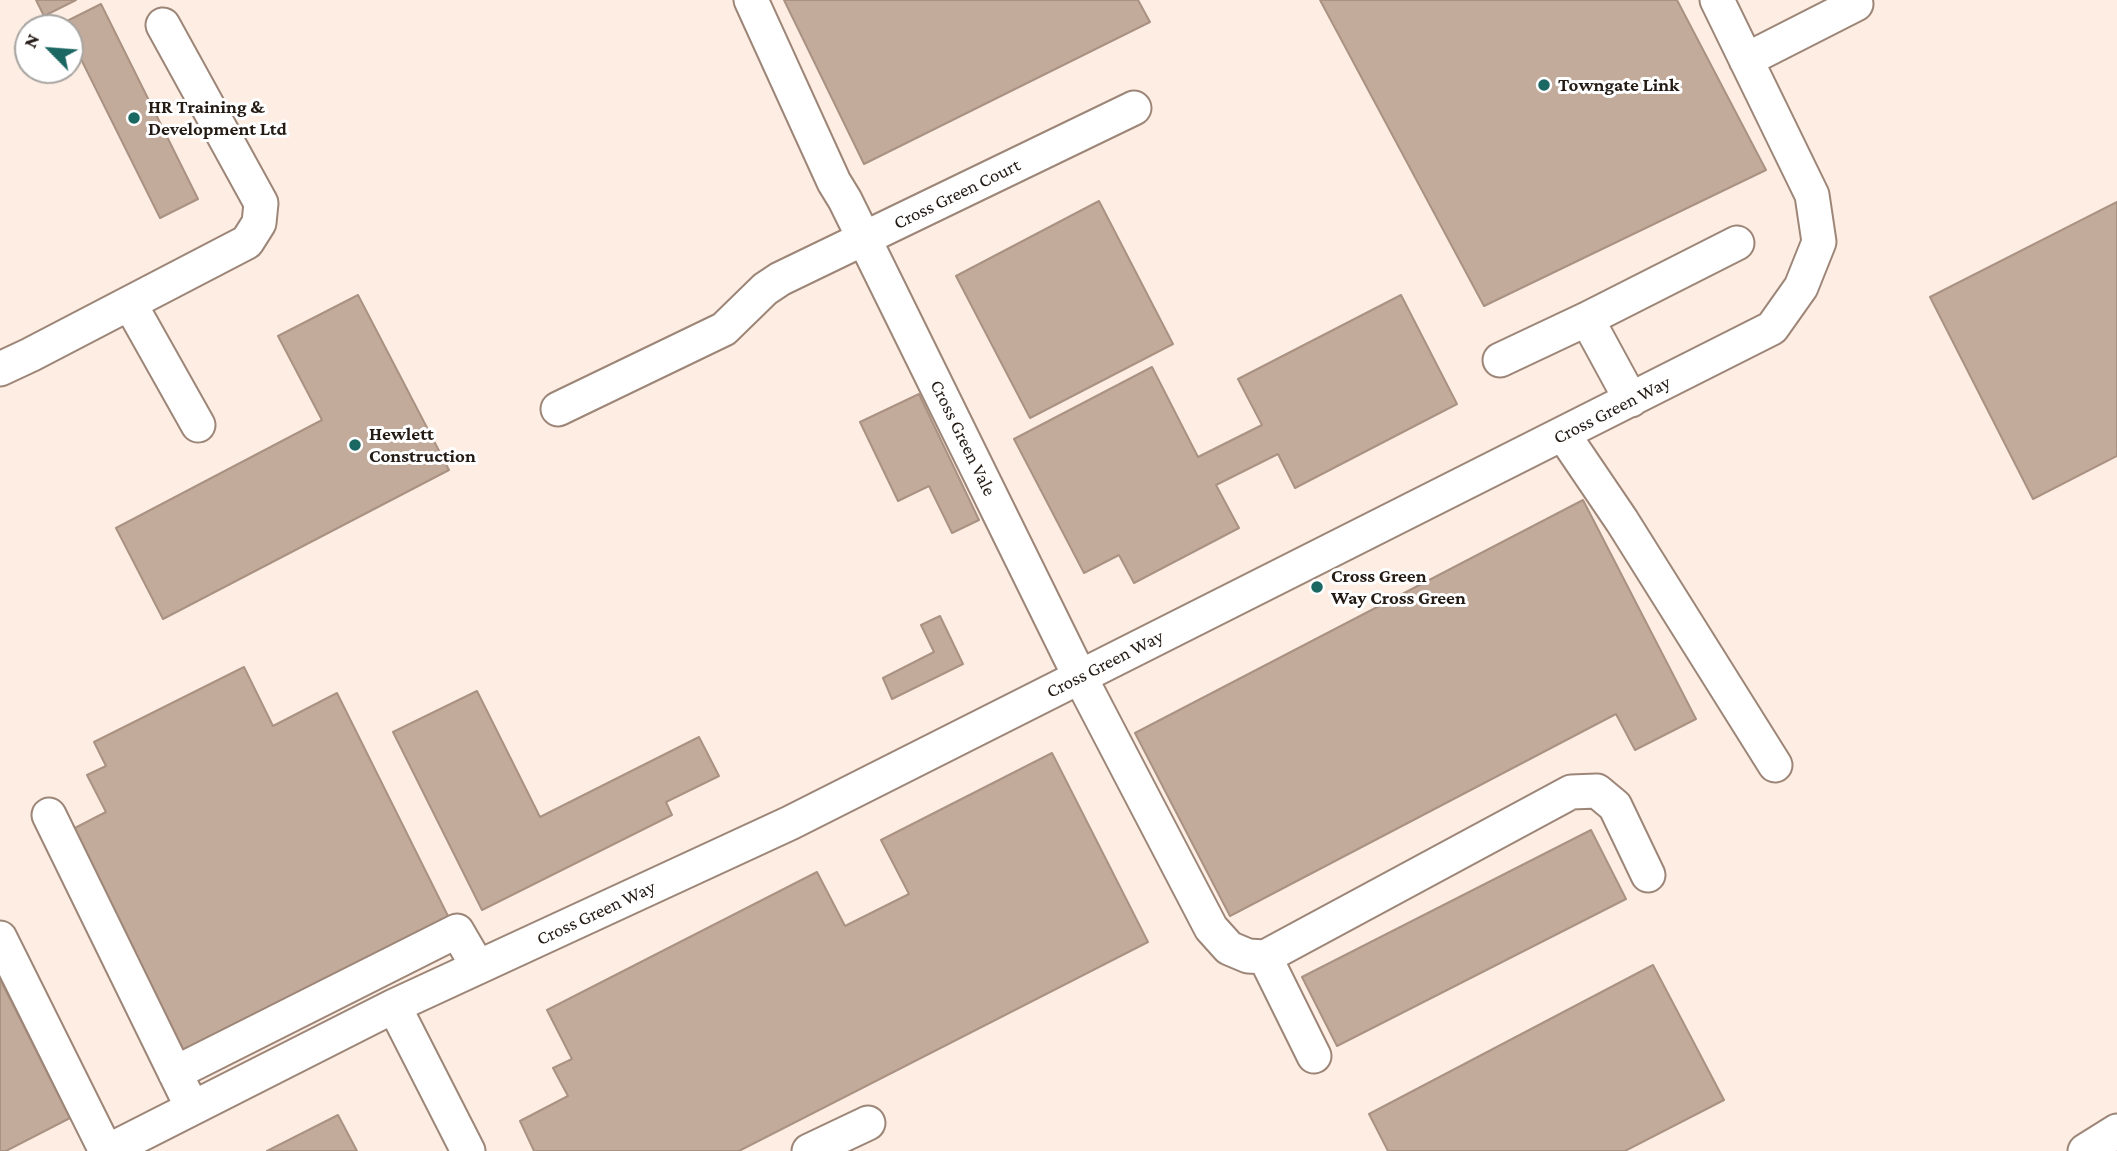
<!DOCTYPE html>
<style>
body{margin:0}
#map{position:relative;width:2117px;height:1151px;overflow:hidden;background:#fdede3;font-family:"Crimson Pro",serif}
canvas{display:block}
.north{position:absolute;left:14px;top:14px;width:70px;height:70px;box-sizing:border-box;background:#fff;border:2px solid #a7a4a1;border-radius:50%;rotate:295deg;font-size:19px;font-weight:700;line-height:28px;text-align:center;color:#241b15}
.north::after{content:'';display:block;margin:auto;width:24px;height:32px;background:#1b6762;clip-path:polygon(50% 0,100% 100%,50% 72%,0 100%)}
</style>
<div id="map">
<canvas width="2117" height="1151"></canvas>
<div class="north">N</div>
</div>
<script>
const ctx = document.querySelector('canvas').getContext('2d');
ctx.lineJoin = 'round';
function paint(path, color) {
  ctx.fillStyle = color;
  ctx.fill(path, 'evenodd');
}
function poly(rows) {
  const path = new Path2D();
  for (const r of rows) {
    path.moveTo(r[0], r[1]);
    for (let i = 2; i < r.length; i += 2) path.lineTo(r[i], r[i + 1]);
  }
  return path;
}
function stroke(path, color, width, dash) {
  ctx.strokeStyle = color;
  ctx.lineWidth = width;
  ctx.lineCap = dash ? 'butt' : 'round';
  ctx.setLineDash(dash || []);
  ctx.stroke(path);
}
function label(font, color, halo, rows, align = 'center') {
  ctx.font = font + ' "Crimson Pro",serif';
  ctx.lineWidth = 6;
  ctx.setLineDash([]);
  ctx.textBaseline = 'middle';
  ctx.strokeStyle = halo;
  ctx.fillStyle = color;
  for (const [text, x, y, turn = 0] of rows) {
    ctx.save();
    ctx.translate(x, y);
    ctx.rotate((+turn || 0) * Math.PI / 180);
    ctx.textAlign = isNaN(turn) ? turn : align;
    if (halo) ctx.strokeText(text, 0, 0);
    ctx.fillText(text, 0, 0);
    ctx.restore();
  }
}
const building = poly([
 [36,0,76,0,44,16,36,0],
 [784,0,1138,0,1150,22,864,164,784,0],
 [1320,0,1677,0,1766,170,1484,306,1320,0],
 [101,4,198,199,160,218,70,37,70,28,66,28,63,23,101,4],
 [1099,201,1173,344,1030,418,956,276,1099,201],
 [2117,202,2117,456,2033,499,1930,297,2117,202],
 [358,295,449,470,163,619,116,528,322,420,278,336,358,295],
 [1401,295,1457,404,1295,488,1278,454,1216,485,1239,528,1134,583,1119,555,1084,573,1014,439,1152,367,1198,457,1262,425,1238,379,1401,295],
 [919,394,979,520,952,533,929,486,898,501,860,422,919,394],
 [1583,500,1696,719,1635,750,1616,714,1230,916,1135,733,1583,500],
 [940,616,963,664,892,699,883,678,934,652,921,625,940,616],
 [244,667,273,726,337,693,449,918,182,1052,71,830,106,812,87,775,106,766,94,742,244,667],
 [477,691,540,817,699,737,719,776,666,802,672,815,482,910,393,732,477,691],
 [1052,753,1148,942,739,1151,534,1151,520,1121,568,1096,553,1068,572,1059,547,1010,817,872,845,926,909,894,881,840,1052,753],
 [1591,830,1626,899,1337,1046,1302,977,1591,830],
 [1653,965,1724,1100,1625,1151,1388,1151,1369,1114,1653,965],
 [0,979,70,1118,6,1151,0,1151,0,979],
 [338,1115,357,1151,267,1151,338,1115]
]);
paint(building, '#c3ab9b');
stroke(building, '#aa9283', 2);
const minor = poly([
 [751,0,834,182,845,200,1080,677,1211,928,1229,948,1248,956,1265,957,1571,792,1597,791,1615,806,1648,875],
 [1746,60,1856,4,1853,0],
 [130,304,198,425],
 [1587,319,1631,400],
 [1500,360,1587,319,1737,243],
 [0,369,30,355,247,242,259,223,261,203,163,25],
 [558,409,724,329,765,289,780,279,1134,108],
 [1563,434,1622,521,1775,765],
 [49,815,185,1093],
 [0,938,106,1151],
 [1265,957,1314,1056],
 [394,1006,468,1151],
 [175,1073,457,931,478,967],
 [108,1151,394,1006,790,823,1772,328,1801,287,1819,242,1812,195,1717,0],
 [809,1151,868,1123],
 [2085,1151,2117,1131]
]);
stroke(minor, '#9d8677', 37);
stroke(minor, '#fff', 33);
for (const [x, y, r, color] of [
 [1544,85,7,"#1b6762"],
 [134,118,7,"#1b6762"],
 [355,445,7,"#1b6762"],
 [1317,587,7,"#1b6762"]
]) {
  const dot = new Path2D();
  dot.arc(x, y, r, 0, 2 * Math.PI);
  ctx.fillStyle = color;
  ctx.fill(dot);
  stroke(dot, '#fff', 2.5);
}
label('bold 19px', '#241b15', '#fff', [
 ["Towngate Link",1558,85],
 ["HR Training &",148,107],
 ["Development Ltd",148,129],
 ["Hewlett",369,434],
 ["Construction",369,456],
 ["Cross Green",1331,576],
 ["Way Cross Green",1331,598]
], 'left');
label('19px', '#241b15', '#fff', [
 ["Cross Green Court",957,194,-26],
 ["Cross Green Way",1612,410,-27],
 ["Cross Green Vale",963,438,64],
 ["Cross Green Way",1105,664,-27],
 ["Cross Green Way",596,913,-25]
]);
</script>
